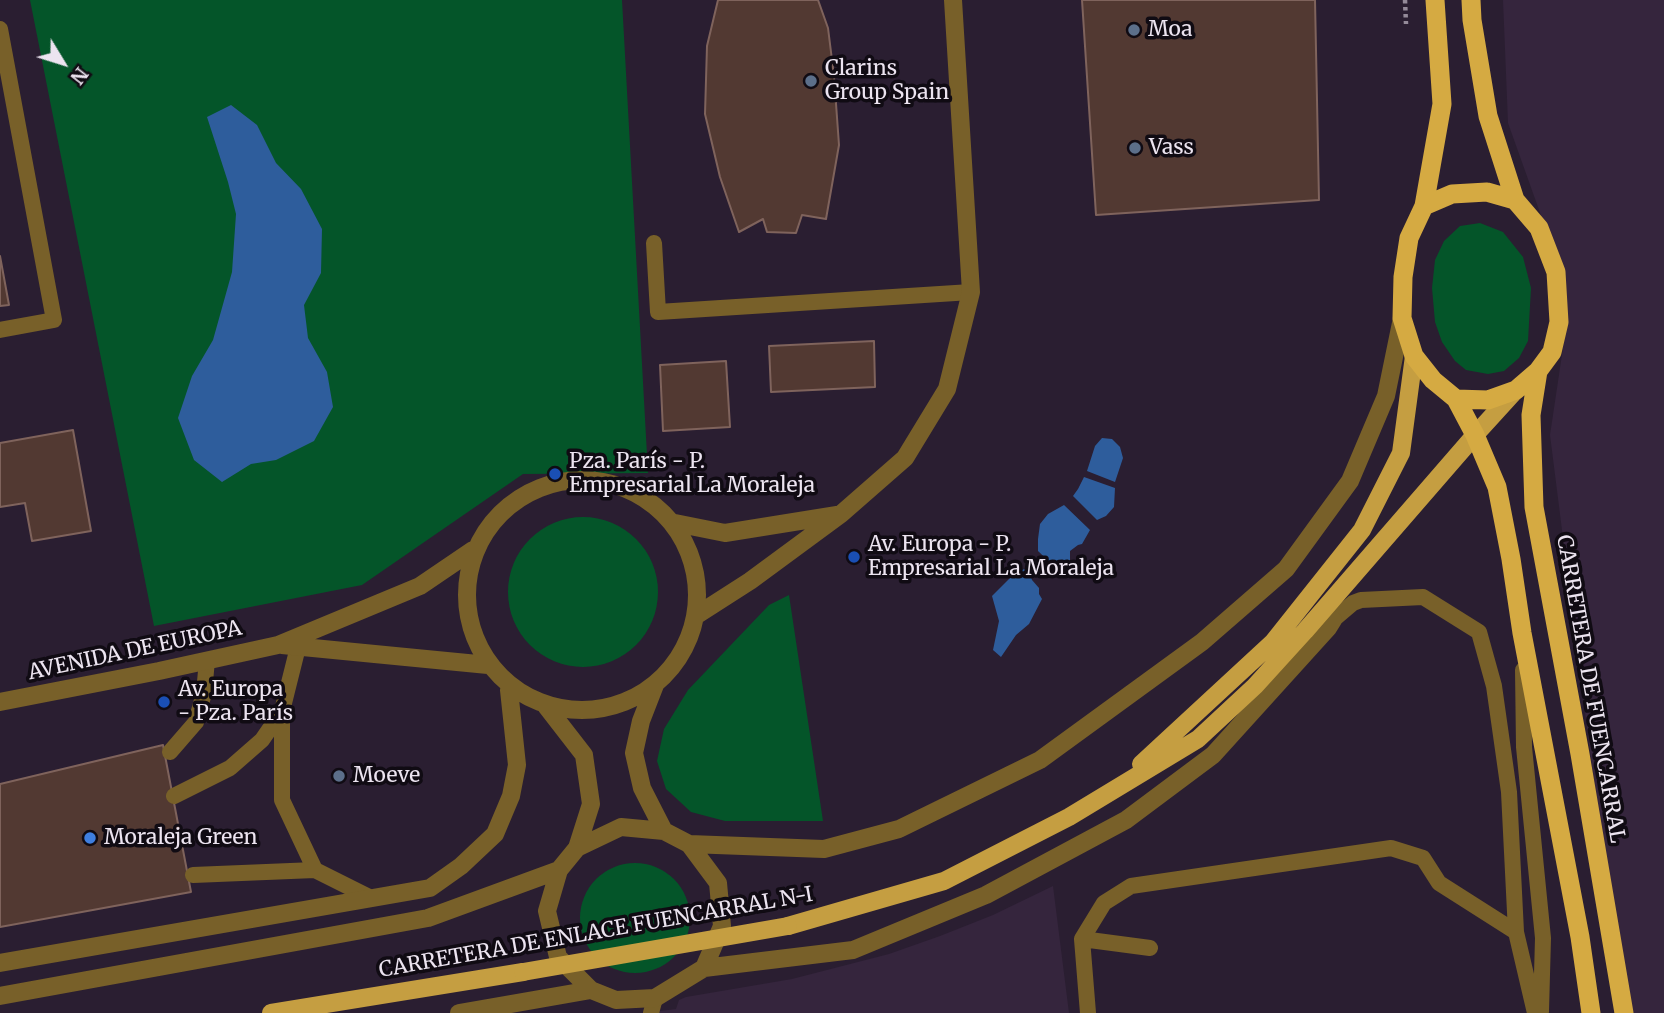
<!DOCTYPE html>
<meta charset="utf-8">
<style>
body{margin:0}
#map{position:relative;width:1664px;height:1013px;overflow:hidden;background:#2a1e31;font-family:Merriweather,serif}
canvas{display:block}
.north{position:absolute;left:28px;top:28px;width:70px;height:70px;-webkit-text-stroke:5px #100b13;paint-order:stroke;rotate:128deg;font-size:19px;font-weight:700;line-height:28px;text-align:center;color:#ece4f0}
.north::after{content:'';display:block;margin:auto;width:24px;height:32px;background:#ece4f0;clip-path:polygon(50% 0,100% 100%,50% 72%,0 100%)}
</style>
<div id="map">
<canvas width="1664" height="1013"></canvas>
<div class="north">N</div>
</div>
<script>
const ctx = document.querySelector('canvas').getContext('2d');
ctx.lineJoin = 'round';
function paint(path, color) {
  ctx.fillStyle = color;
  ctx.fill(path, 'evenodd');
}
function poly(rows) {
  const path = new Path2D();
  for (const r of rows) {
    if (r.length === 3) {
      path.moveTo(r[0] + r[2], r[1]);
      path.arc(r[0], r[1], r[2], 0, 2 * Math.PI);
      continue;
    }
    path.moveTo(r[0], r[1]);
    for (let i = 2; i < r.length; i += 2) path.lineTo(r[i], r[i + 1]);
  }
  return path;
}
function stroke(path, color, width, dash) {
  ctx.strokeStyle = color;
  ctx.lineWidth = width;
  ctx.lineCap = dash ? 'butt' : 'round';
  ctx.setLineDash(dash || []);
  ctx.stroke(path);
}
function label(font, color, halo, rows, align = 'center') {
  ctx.font = font + ' Merriweather,serif';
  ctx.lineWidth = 7;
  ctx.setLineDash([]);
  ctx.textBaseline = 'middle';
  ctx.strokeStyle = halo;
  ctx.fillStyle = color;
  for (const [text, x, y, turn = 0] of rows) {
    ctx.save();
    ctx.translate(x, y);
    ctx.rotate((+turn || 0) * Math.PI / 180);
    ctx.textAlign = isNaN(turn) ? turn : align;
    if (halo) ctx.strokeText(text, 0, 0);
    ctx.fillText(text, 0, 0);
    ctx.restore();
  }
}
paint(poly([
 [1503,0,1664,0,1664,1013,1623,1013,1550,435,1567,321,1559,266,1508,123],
 [1053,886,1069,1013,645,1013,676,1009,679,1000,686,997,792,979,889,954,940,936,993,915]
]), '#35253d');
paint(poly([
 [30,0,622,0,648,473,523,474,362,585,154,626],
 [1480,223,1503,232,1523,257,1531,288,1528,341,1519,358,1504,371,1488,374,1466,370,1455,361,1442,342,1435,322,1432,288,1435,260,1444,241,1460,226],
 [583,592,75],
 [789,595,823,821,725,821,691,812,666,789,657,761,664,729,688,690,769,605],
 [635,918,55]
]), '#045529');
paint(poly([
 [231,105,257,125,276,163,301,189,322,229,321,273,304,305,308,338,327,372,333,407,314,441,276,460,251,464,222,482,194,460,178,418,192,376,213,340,232,272,236,214,228,182,207,117],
 [1102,438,1112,439,1120,447,1123,458,1115,482,1087,471,1095,446],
 [1084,477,1115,488,1114,507,1106,516,1097,520,1073,496,1078,489],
 [1064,505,1090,530,1082,544,1078,545,1070,551,1070,568,1063,575,1038,551,1038,539,1040,524,1048,514],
 [1024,569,1030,574,1032,580,1039,588,1039,594,1042,599,1029,624,1016,635,1001,657,993,650,999,621,992,596,1009,579]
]), '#2e5d9c');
const building = poly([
 [718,0,818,0,828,28,834,76,839,145,826,219,802,215,796,233,767,232,763,219,739,232,720,177,705,114,707,46,718,0],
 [1082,0,1315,0,1319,200,1096,215,1082,0],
 [0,256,9,305,0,306,0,256],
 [874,341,875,387,771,392,769,346,874,341],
 [726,361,730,427,663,431,660,365,726,361],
 [73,430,91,531,32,541,25,503,0,507,0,443,73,430],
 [163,745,191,892,0,927,0,784,163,745]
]);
paint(building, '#523932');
stroke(building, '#7f635c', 2);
stroke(poly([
 [1405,0,1406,24]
]), '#948a99', 4.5, [3.5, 3.5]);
stroke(poly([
 [0,29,54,320,0,330],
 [654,243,658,312,971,292],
 [1333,620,1353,603,1361,600,1423,597,1479,632,1494,686,1509,792,1516,932,1535,1013],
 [1523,670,1524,747,1543,938,1541,1011],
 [282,712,282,800,315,870],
 [170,752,196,722,204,693,207,660],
 [174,796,230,768,262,740,282,711,298,647],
 [193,875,315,870,371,898],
 [1082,939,1150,948],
 [651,1013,655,998],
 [1088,1013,1082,939,1104,903,1131,886,1391,848,1423,858,1439,883,1516,932]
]), '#786029', 16);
stroke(poly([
 [582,595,115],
 [675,523,725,533,837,515],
 [697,615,750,581,841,514,905,458,947,389,971,292,953,0],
 [282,645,488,665],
 [655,685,641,721,634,753,642,788,664,831],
 [0,702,159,671,278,645,420,586,473,550],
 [546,706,584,755,591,804,577,848,559,870,547,911,558,957,591,990,616,1000,655,998,704,968,853,950,986,895,1126,820,1213,755,1328,628,1333,620],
 [689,844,718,883,722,926,704,968],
 [577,848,621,827,664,831,689,844,824,849,899,829,1040,760,1202,642,1286,569,1350,481,1386,396,1402,318],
 [0,963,430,888,461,866,495,834,511,796,517,765,509,690],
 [0,996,428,918,559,870],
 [459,1013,591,990]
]), '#786029', 18);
stroke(poly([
 [1141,764,1273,642,1362,530,1401,453,1414,356],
 [788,926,944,881,1069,817,1198,739,1255,686,1305,631,1475,435,1516,390],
 [271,1013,523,972]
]), '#c59e41', 18);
stroke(poly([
 [1471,0,1472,20,1488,116,1515,200],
 [1487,192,1515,200,1539,228,1556,272,1559,322,1552,352,1538,371,1516,390,1488,400,1456,399,1433,380,1414,356,1402,318,1403,277,1409,238,1424,206,1452,194,1487,192],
 [1424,206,1442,104,1435,0],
 [1538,371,1531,415,1534,507,1580,754,1624,1013],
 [1456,399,1475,435,1497,487,1511,559,1522,633,1580,937,1591,1013]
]), '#d5aa42', 19);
stroke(poly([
 [523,972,788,926]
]), '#c59e41', 18);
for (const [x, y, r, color] of [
 [1134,30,7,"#5c6f8a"],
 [811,81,7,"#5c6f8a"],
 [1135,148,7,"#5c6f8a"],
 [555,474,7,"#1a4fb4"],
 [854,557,7,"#1a4fb4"],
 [164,702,7,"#1a4fb4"],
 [339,776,7,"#5c6f8a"],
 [90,838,7,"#3f7fe0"]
]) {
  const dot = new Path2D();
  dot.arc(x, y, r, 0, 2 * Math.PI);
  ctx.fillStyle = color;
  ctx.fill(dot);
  stroke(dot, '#100b13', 2.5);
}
label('21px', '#ece4f0', '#100b13', [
 ["Moa",1148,30],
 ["Clarins",825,69],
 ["Group Spain",825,93],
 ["Vass",1149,148],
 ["Pza. París - P.",569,462],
 ["Empresarial La Moraleja",569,486],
 ["Av. Europa - P.",868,545],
 ["Empresarial La Moraleja",868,569],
 ["Av. Europa",178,690],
 ["- Pza. París",178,714],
 ["Moeve",353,776],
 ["Moraleja Green",104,838]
], 'left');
label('21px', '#ece4f0', '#100b13', [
 ["AVENIDA DE EUROPA",135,651,-12],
 ["CARRETERA DE FUENCARRAL",1590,689,80],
 ["CARRETERA DE ENLACE FUENCARRAL N-I",596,933,-10]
]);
</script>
